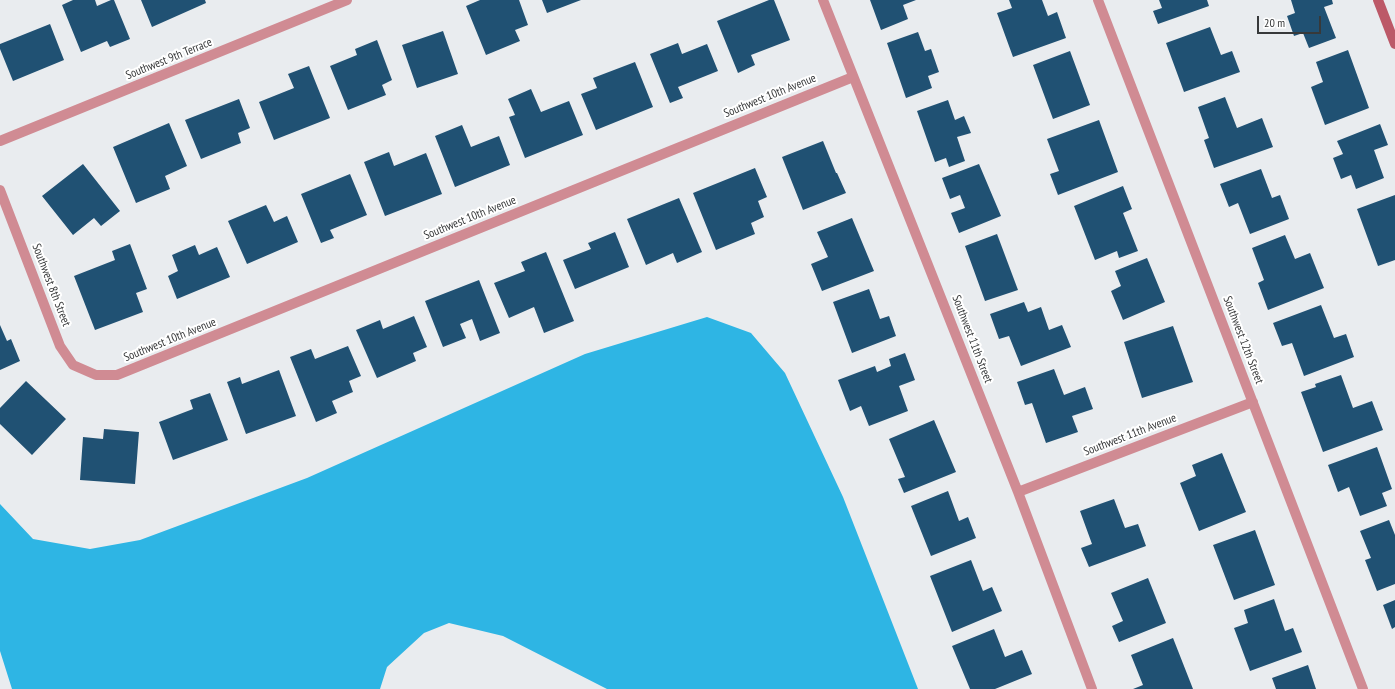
<!DOCTYPE html>
<style>
body{margin:0}
#map{position:relative;width:1395px;height:689px;overflow:hidden;background:#e9ecef;font-family:"PT Sans Narrow",sans-serif}
canvas{display:block}
.scale{position:absolute;left:1257px;top:16px;width:64px;height:18px;box-sizing:border-box;border:2px solid #37393a;border-top:0;padding-left:5px;font-size:12px;line-height:14px;white-space:nowrap;color:#37393a;-webkit-text-stroke:3px #fff;paint-order:stroke}
</style>
<div id="map">
<canvas width="1395" height="689"></canvas>
<div class="scale">20 m</div>
</div>
<script>
const ctx = document.querySelector('canvas').getContext('2d');
ctx.lineJoin = 'round';
function paint(path, color) {
  ctx.fillStyle = color;
  ctx.fill(path, 'evenodd');
}
function poly(rows) {
  const path = new Path2D();
  for (const r of rows) {
    path.moveTo(r[0], r[1]);
    for (let i = 2; i < r.length; i += 2) path.lineTo(r[i], r[i + 1]);
  }
  return path;
}
function stroke(path, color, width, dash) {
  ctx.strokeStyle = color;
  ctx.lineWidth = width;
  ctx.lineCap = dash ? 'butt' : 'round';
  ctx.setLineDash(dash || []);
  ctx.stroke(path);
}
function label(font, color, halo, rows, align = 'center') {
  ctx.font = font + ' "PT Sans Narrow",sans-serif';
  ctx.lineWidth = 4;
  ctx.setLineDash([]);
  ctx.textBaseline = 'middle';
  ctx.strokeStyle = halo;
  ctx.fillStyle = color;
  for (const [text, x, y, turn = 0] of rows) {
    ctx.save();
    ctx.translate(x, y);
    ctx.rotate((+turn || 0) * Math.PI / 180);
    ctx.textAlign = isNaN(turn) ? turn : align;
    if (halo) ctx.strokeText(text, 0, 0);
    ctx.fillText(text, 0, 0);
    ctx.restore();
  }
}
paint(poly([
 [707,317,751,333,785,373,843,497,918,689,607,689,503,636,449,623,424,633,387,667,380,689,12,689,0,651,0,504,33,539,90,549,140,540,307,478,585,354]
]), '#2eb5e4');
paint(poly([
 [73,0,95,0,97,6,111,0,114,0,130,39,110,47,107,41,81,52,62,5],
 [141,0,205,0,206,3,152,27],
 [480,0,519,0,528,25,515,30,520,41,486,55,466,6],
 [542,0,581,0,547,13],
 [769,0,774,0,790,40,751,55,755,65,738,73,717,21],
 [870,0,916,0,903,5,908,19,881,30],
 [1009,0,1042,0,1048,16,1057,12,1066,38,1013,57,997,13,1012,8],
 [1159,0,1207,0,1209,6,1158,24,1153,11,1162,8],
 [1291,0,1332,0,1333,4,1324,7,1336,38,1309,48,1303,33,1294,36,1287,16,1295,13],
 [50,24,64,60,13,81,0,49,0,44],
 [1210,27,1221,55,1232,51,1240,72,1184,92,1166,43],
 [443,31,458,74,417,88,402,45],
 [918,32,925,51,931,49,939,72,928,76,932,88,906,98,887,43],
 [377,40,392,80,382,85,386,95,348,110,330,66,357,55,355,49],
 [678,43,682,54,707,44,718,71,678,87,683,98,670,103,650,54],
 [1348,50,1369,108,1325,125,1311,87,1323,82,1316,62],
 [1070,51,1090,105,1053,119,1033,65],
 [635,62,653,107,596,130,581,94,597,88,593,78],
 [309,66,330,118,274,140,259,102,294,88,288,74],
 [531,89,541,112,569,101,583,135,525,158,509,117,515,115,508,99],
 [1225,97,1237,128,1262,118,1273,147,1214,168,1204,140,1209,138,1198,107],
 [239,99,250,128,238,133,241,143,201,159,185,120],
 [948,100,955,120,964,116,971,133,957,137,965,161,949,167,946,158,935,162,917,111],
 [1099,120,1118,172,1058,195,1050,174,1059,171,1047,139],
 [169,123,187,166,165,176,170,189,136,203,113,147],
 [1380,124,1388,145,1374,150,1384,178,1356,189,1351,175,1341,179,1333,158,1343,154,1337,141],
 [462,125,471,147,499,136,510,165,455,187,435,136],
 [823,141,836,173,837,173,846,193,803,210,782,157],
 [389,152,394,166,426,153,442,194,385,216,364,162],
 [83,164,120,211,101,226,94,218,73,235,42,196],
 [979,164,1001,216,959,233,951,213,965,208,960,195,950,199,942,178],
 [755,168,767,197,758,201,764,217,751,223,755,234,716,250,693,193],
 [1261,169,1272,198,1280,195,1289,219,1250,234,1238,203,1229,207,1220,184],
 [350,174,367,215,330,230,334,238,321,243,301,194],
 [1123,186,1132,209,1123,213,1138,251,1119,258,1117,251,1095,260,1074,206],
 [1395,195,1395,260,1378,266,1357,209],
 [679,198,702,252,677,263,673,253,646,265,627,219],
 [266,205,274,222,287,216,298,242,247,264,228,221],
 [852,218,874,271,822,291,811,264,828,257,817,232],
 [615,232,629,267,575,289,563,260,591,249,588,243],
 [997,234,1018,290,985,301,965,246],
 [1285,235,1295,259,1310,253,1324,288,1268,310,1258,283,1264,280,1252,248],
 [130,244,147,289,136,293,143,312,95,330,74,276,115,260,112,251],
 [195,245,199,255,217,247,230,277,177,299,168,276,178,271,172,255],
 [546,252,574,321,544,333,534,307,509,318,494,283,525,271,521,262],
 [1147,258,1165,302,1123,320,1111,291,1121,286,1115,271],
 [479,280,500,333,480,341,472,319,460,324,466,338,443,347,425,301],
 [869,289,880,319,889,316,896,336,852,353,833,302],
 [1024,302,1028,312,1041,307,1049,330,1062,325,1071,347,1021,366,1009,336,999,339,990,314],
 [1321,305,1334,338,1346,334,1354,357,1304,376,1292,343,1282,346,1273,323],
 [414,316,427,347,413,353,416,361,377,378,356,330,380,320,383,329],
 [0,325,7,341,11,339,20,361,0,370],
 [1173,326,1193,382,1142,398,1124,342],
 [348,346,361,376,349,381,353,392,332,401,337,413,316,422,290,357,311,349,315,359],
 [905,353,915,380,899,386,908,411,869,426,861,406,850,411,838,380,875,366,877,372,891,366,889,359],
 [1054,369,1064,395,1085,387,1093,409,1072,416,1078,432,1046,443,1032,403,1025,405,1017,382],
 [279,370,296,416,246,434,227,382,240,377,242,384],
 [1341,375,1353,408,1372,401,1383,430,1323,452,1301,392,1316,387,1315,384],
 [26,381,66,419,32,455,0,424,0,408],
 [210,393,228,440,173,460,159,422,193,409,190,400],
 [934,420,956,472,904,493,898,479,905,477,889,439],
 [104,429,139,432,135,484,80,480,83,437,103,439],
 [1377,447,1392,489,1382,493,1387,506,1360,516,1349,487,1338,492,1328,465],
 [1222,453,1246,512,1199,531,1180,483,1196,476,1192,465],
 [948,491,959,521,968,517,976,538,931,556,911,506],
 [1114,499,1125,528,1138,524,1146,546,1089,567,1081,548,1092,544,1080,511],
 [1389,520,1395,535,1395,584,1377,591,1365,560,1371,558,1360,531],
 [1255,530,1275,585,1234,600,1213,545],
 [971,560,983,591,992,587,1002,611,952,632,930,576],
 [1148,578,1166,623,1119,642,1112,626,1123,621,1111,593],
 [1274,599,1285,631,1293,628,1302,652,1250,671,1234,628,1248,623,1244,610],
 [1395,600,1395,627,1392,629,1383,605],
 [994,629,1005,657,1022,650,1032,674,995,689,970,689,952,646],
 [1173,638,1193,689,1133,689,1143,685,1131,655],
 [1308,665,1316,689,1276,689,1272,678]
]), '#205173');
stroke(poly([
 [823,0,1018,492,1092,689],
 [1098,0,1363,689],
 [0,141,347,0],
 [0,190,60,346,73,365,96,375,117,375,853,77],
 [1018,492,1253,402]
]), '#d08b93', 10);
stroke(poly([
 [1378,0,1395,44]
]), '#bc5968', 10);
label('12px', '#37393a', '#fff', [
 ["Southwest 9th Terrace",169,59,-22],
 ["Southwest 10th Avenue",770,96,-22],
 ["Southwest 10th Avenue",470,218,-22],
 ["Southwest 8th Street",51,285,69],
 ["Southwest 11th Street",972,339,69],
 ["Southwest 10th Avenue",170,340,-22],
 ["Southwest 12th Street",1243,340,69],
 ["Southwest 11th Avenue",1130,435,-21]
]);
</script>
